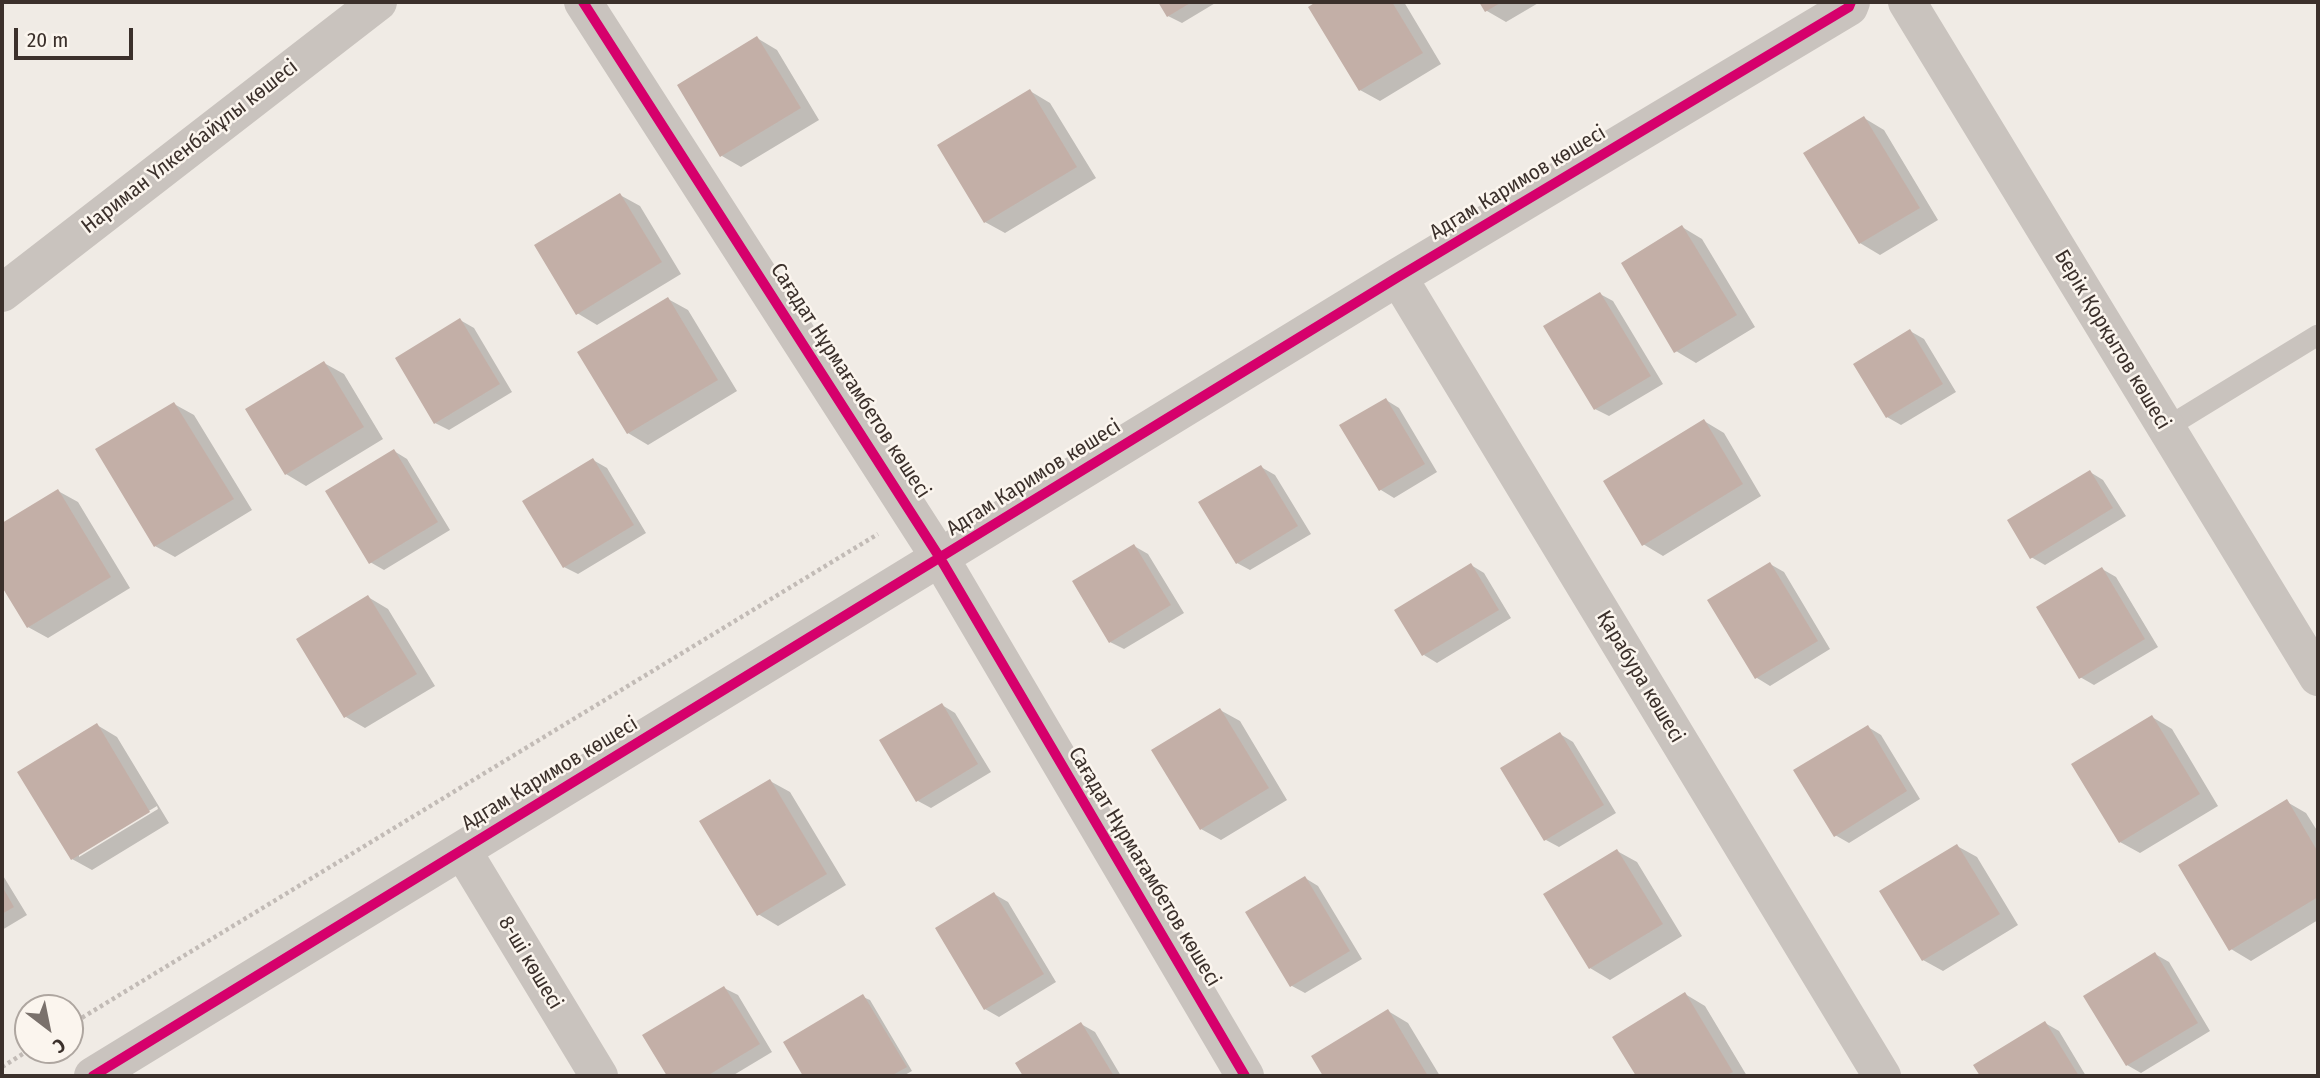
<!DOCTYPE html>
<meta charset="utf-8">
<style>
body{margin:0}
#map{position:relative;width:2320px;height:1078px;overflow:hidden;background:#f0ebe5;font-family:"Fira Sans Condensed",sans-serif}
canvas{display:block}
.frame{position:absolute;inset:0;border:4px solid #3b302b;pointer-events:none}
.north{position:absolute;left:14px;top:994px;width:70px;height:70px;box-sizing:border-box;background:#fbf5ee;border:2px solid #aea6a0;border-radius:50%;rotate:148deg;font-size:19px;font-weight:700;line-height:28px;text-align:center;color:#3b302b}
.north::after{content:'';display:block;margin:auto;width:24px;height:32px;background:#7a716c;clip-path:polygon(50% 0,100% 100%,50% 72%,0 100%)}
.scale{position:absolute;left:14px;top:28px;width:119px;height:32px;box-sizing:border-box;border:4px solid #3b302b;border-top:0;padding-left:9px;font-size:21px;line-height:24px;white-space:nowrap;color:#3b302b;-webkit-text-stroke:5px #fbf5ee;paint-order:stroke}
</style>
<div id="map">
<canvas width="2320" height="1078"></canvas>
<div class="frame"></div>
<div class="north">С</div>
<div class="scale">20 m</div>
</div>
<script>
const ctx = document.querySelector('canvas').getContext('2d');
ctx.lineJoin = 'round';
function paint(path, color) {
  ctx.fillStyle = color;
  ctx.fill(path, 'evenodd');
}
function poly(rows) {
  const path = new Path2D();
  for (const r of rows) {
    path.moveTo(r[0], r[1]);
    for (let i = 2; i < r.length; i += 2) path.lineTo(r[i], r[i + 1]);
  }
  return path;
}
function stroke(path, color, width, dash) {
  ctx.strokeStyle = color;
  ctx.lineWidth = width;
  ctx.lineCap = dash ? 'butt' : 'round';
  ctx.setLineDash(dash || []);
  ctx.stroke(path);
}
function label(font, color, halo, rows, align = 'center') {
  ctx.font = font + ' "Fira Sans Condensed",sans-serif';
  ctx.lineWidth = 5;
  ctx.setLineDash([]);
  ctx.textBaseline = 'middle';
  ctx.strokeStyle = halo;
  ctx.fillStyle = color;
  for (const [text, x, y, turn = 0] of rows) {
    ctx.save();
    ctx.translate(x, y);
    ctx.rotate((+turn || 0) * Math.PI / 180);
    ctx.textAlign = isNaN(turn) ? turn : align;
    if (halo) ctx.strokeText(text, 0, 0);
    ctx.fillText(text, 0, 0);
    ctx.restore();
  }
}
paint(poly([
 [1160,2,1217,2,1182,23,1168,16],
 [1319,2,1404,2,1441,64,1380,101,1360,90,1310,7],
 [1481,2,1540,2,1506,22,1487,11],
 [757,38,777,50,819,120,741,167,722,156],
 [1030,91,1050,103,1096,178,1005,233,985,222],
 [1864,118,1884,130,1938,220,1880,255,1860,243],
 [620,195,640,206,681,274,597,325,577,313],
 [1682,227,1702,239,1755,327,1696,363,1676,351],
 [1600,294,1613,301,1663,384,1609,416,1595,409],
 [668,299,688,310,737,391,648,445,628,433],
 [460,320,474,328,512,392,449,430,435,423],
 [1910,331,1924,339,1956,392,1901,425,1887,417],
 [324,363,344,374,383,439,306,486,286,474],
 [1386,400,1399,408,1437,472,1394,498,1381,490,1342,426],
 [174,404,194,415,252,510,175,557,155,546],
 [1704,421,1724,433,1761,496,1663,556,1643,544],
 [394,451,407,459,450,530,384,570,370,562],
 [593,460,607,468,646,533,578,574,564,567],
 [1261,467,1275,475,1311,534,1250,570,1237,563],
 [2090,472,2103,480,2126,516,2045,565,2031,557],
 [58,491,78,502,130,588,48,638,28,627,2,584,2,525],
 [1134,546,1148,554,1184,613,1124,649,1110,642],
 [1770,564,1784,572,1830,649,1770,686,1757,678],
 [1471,565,1484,573,1511,618,1437,663,1424,655],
 [2102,569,2116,577,2158,647,2094,685,2080,677],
 [368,597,388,609,435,686,365,728,346,717],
 [942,705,955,713,991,772,931,808,918,801],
 [1220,710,1240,721,1287,800,1221,840,1201,829],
 [2152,717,2172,729,2218,806,2140,853,2120,842],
 [97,725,117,737,169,823,92,870,72,859],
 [157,806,158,809,79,857,79,853],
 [1868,727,1881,735,1920,799,1849,843,1835,835],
 [1560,734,1573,742,1616,813,1559,847,1546,840],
 [770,781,790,792,846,885,778,926,758,914],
 [2287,802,2306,813,2318,832,2318,920,2251,961,2231,949],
 [1957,846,1977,857,2018,925,1943,971,1923,960],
 [1617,851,1637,862,1682,936,1610,980,1590,968],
 [2,874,27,915,2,930],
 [1305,878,1318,886,1362,959,1305,993,1292,986],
 [994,894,1008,902,1056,982,999,1017,985,1009],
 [2155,954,2169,962,2210,1031,2141,1073,2127,1065],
 [724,988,738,995,772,1052,732,1076,669,1076,644,1035],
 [1685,994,1705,1006,1747,1076,1638,1076,1614,1037],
 [863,997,870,1000,912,1071,903,1076,805,1076,785,1043],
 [1388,1011,1408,1023,1440,1076,1325,1076,1313,1056],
 [2045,1023,2059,1031,2086,1076,1982,1076,1975,1065],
 [1081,1024,1095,1032,1121,1076,1025,1076,1017,1064]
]), '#0003');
paint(poly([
 [1158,2,1192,2,1167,17],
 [1316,2,1392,2,1423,53,1359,91,1308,7],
 [1479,2,1502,2,1485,12],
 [757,36,801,108,720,157,677,85],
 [1030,89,1077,167,984,223,937,145],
 [1864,116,1920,208,1859,244,1803,153],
 [620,193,662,262,576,315,534,245],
 [1682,225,1737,315,1674,353,1621,263],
 [1600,292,1651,376,1594,410,1543,326],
 [668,297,718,380,627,434,577,352],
 [460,318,500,384,434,424,395,358],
 [1910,329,1943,384,1886,418,1853,364],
 [324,361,364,427,285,475,245,409],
 [1386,398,1425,464,1379,491,1339,425],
 [174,402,234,499,154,547,95,449],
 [1704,419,1743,484,1642,546,1603,481],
 [394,449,438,522,369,564,325,491],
 [593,458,634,525,563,568,522,501],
 [1261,465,1298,526,1236,564,1198,502],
 [2090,470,2113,508,2030,559,2007,520],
 [58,489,111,577,27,628,2,587,2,523],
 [1134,544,1171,605,1109,643,1072,581],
 [1770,562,1818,641,1755,679,1707,600],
 [1471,563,1499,610,1422,656,1394,610],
 [2102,567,2145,639,2079,679,2036,607],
 [368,595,417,674,344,718,296,639],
 [942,703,978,764,916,802,879,740],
 [1220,708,1269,788,1200,830,1151,750],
 [2152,715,2200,794,2119,843,2071,764],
 [97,723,150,812,71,860,17,772],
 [1868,725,1907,791,1834,837,1793,770],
 [1560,732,1604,805,1544,841,1500,768],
 [770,779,827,874,757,916,699,821],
 [2287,799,2318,852,2318,897,2229,951,2178,865],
 [1957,844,2000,914,1922,961,1879,891],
 [1617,849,1663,924,1589,969,1543,894],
 [1305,876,1350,951,1290,987,1245,912],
 [2,886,14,907,2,914],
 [994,892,1044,974,984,1010,935,928],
 [2155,952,2198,1023,2126,1066,2083,996],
 [724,986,760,1044,707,1076,667,1076,642,1035],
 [1685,992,1733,1072,1725,1076,1636,1076,1612,1037],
 [863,994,907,1067,891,1076,803,1076,783,1042],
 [1388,1009,1428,1076,1323,1076,1311,1056],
 [2045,1021,2079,1076,1980,1076,1973,1065],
 [1081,1022,1114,1076,1023,1076,1015,1063]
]), '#c3afa7');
stroke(poly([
 [70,1025,878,534],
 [2,1067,29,1050]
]), '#c2bbb6', 4.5, [3.5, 3.5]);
stroke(poly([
 [2166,428,2318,335]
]), '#c9c3be', 21);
stroke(poly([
 [583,2,940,558,1245,1076],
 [1398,277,1882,1076],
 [2,293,378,2],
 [462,850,599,1076],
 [93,1076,1398,277,1849,7,1851,2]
]), '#c9c3be', 38);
stroke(poly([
 [1907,2,2318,677]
]), '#c9c3be', 38);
stroke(poly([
 [583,2,940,558,1245,1076],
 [93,1076,1398,277,1849,7,1851,2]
]), '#d6006c', 10);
label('21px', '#3b302b', '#fbf5ee', [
 ["Нариман Үлкенбайұлы көшесі",190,147,-38],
 ["Адгам Каримов көшесі",1518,183,-31],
 ["Берік Қорқытов көшесі",2112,340,59],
 ["Сағадат Нұрмағамбетов көшесі",850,381,57],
 ["Адгам Каримов көшесі",1034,478,-32],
 ["Қарабура көшесі",1640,677,59],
 ["Адгам Каримов көшесі",550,774,-31],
 ["Сағадат Нұрмағамбетов көшесі",1144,867,59],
 ["8-шi көшесi",530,963,59]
]);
</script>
